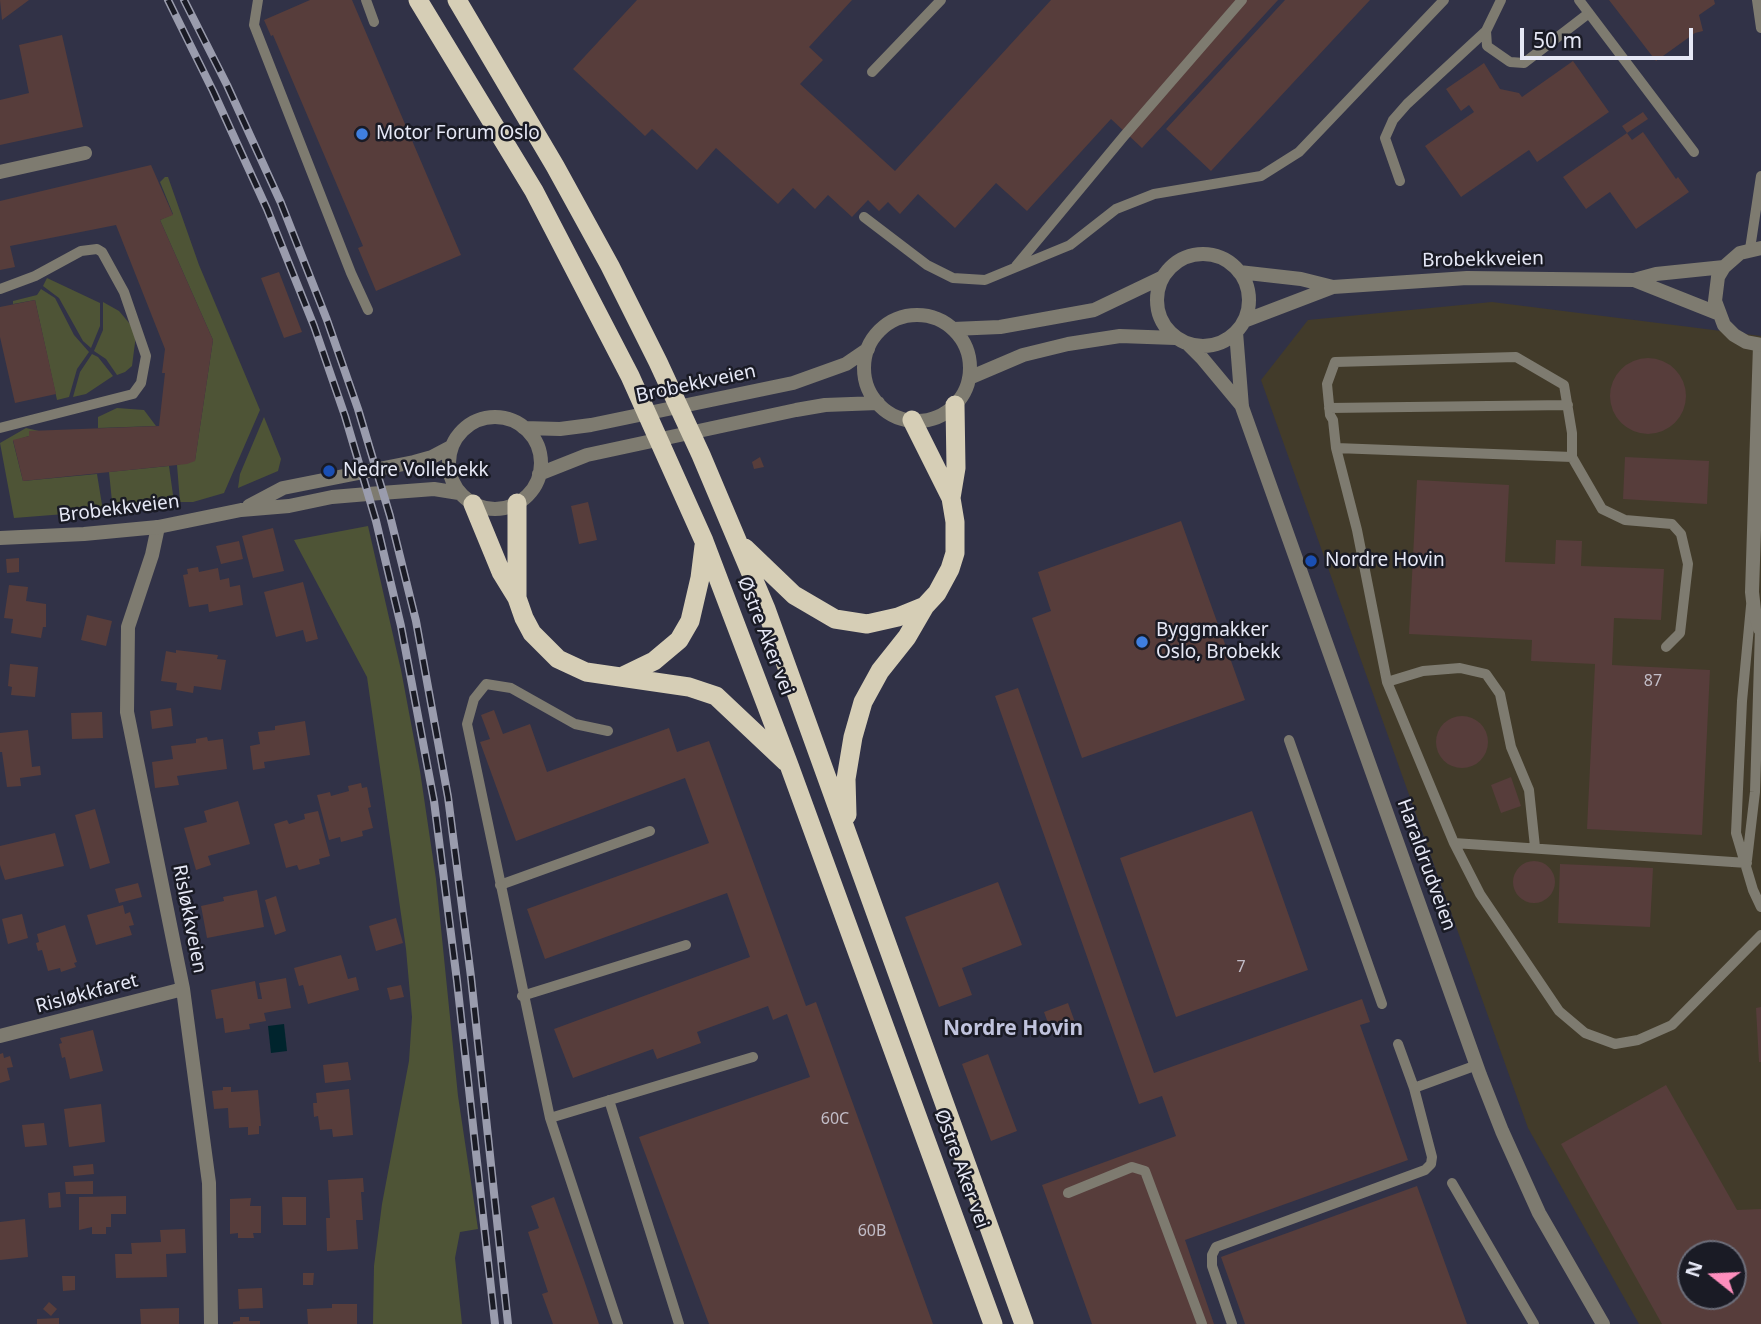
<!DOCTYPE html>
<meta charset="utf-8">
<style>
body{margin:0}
#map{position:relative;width:1761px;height:1324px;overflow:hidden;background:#313247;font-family:"Noto Sans",sans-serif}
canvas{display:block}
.north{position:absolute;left:1677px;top:1240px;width:70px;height:70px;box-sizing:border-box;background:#1a1b25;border:2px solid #6c6d79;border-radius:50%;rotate:288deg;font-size:19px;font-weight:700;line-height:28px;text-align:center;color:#e6e8f6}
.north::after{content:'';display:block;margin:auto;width:24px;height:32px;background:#fe8ebd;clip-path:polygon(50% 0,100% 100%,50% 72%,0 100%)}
.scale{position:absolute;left:1520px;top:28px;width:173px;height:32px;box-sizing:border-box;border:4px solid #e6e8f6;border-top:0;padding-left:9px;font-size:21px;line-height:24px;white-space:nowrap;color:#e6e8f6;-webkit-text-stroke:5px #1a1b25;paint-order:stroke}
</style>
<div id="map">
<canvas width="1761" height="1324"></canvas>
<div class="north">N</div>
<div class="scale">50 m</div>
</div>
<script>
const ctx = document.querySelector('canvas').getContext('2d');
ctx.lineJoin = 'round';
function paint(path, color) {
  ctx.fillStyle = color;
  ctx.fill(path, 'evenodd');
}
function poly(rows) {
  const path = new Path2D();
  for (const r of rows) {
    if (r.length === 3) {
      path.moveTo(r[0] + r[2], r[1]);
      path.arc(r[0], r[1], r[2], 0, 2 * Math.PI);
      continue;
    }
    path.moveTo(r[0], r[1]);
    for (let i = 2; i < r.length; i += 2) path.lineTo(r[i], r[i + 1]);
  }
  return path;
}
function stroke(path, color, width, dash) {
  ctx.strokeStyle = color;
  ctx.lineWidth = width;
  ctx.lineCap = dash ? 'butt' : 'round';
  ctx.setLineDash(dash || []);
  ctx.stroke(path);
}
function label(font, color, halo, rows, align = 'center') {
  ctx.font = font + ' "Noto Sans",sans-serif';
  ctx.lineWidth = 5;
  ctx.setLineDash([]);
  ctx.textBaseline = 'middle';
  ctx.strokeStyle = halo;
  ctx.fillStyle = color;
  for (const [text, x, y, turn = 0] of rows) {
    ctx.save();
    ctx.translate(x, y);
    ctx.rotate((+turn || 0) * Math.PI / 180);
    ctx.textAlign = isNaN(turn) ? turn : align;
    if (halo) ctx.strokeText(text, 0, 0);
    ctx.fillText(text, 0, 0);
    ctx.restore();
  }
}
paint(poly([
 [1492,302,1761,336,1761,1324,1639,1324,1528,1128,1261,380,1308,320],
 [1691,1254,1733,1254,1733,1296,1691,1296]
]), '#423b2a');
paint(poly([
 [165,177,168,177,199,265,260,410,224,493,193,502,180,502,177,465,195,460,213,340,160,220,173,214,160,182],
 [47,278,100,303,100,326,91,348,83,341,59,298,43,286],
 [41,289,55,298,74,335,89,352,77,369,69,397,57,400,35,300,13,304,13,301,37,295],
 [103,302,119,311,130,324,136,335,132,366,125,372,117,375,106,359,94,351,103,330],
 [92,354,98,357,113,376,86,394,73,397,80,372],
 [117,408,144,410,156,426,98,428,98,417],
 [264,417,281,459,278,471,238,488,240,474],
 [26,428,39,431,29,431,29,436,13,441,23,481,97,474,103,511,14,518,0,443],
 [169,466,174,502,113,511,109,472],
 [368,526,401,670,420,771,436,879,458,1096,478,1229,460,1232,455,1258,462,1324,373,1324,374,1266,382,1204,409,1061,412,1017,406,949,367,677,294,540]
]), '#4e5436');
paint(poly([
 [284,1024,287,1051,271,1053,268,1026]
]), '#00242d');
paint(poly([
 [0,0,29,0,2,20],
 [310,0,352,0,461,255,376,291,358,248,363,246,273,35,271,36,264,20],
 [637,0,852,0,809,47,823,60,800,84,895,171,1051,0,1278,0,1142,148,1111,119,1027,211,996,183,955,228,918,194,900,214,888,202,879,211,868,200,852,217,828,195,815,209,793,188,778,204,716,148,697,170,652,129,645,136,573,69],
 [1285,0,1370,0,1211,171,1166,129],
 [1609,0,1714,0,1715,4,1699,15,1703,31,1695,33,1656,61],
 [62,35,83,127,0,145,0,100,29,93,19,45],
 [1573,61,1609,112,1537,162,1529,150,1461,197,1425,146,1474,112,1469,105,1461,111,1446,89,1484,63,1500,89,1519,93,1522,97],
 [1643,112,1648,119,1627,133,1622,126],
 [1643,132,1676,179,1678,177,1689,192,1636,229,1610,192,1586,209,1563,177,1627,133,1632,140],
 [151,165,173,215,160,220,213,340,195,461,187,464,23,481,13,440,29,436,29,431,159,426,165,373,162,373,165,349,116,225,10,246,15,267,0,270,0,201],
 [279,272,302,332,284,338,261,278],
 [35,300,56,394,15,403,0,337,0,307],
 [1648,396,38],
 [760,457,764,467,754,469,752,462],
 [1625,457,1709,461,1707,504,1623,499],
 [1417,480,1509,485,1505,562,1555,564,1556,540,1582,541,1581,566,1664,569,1661,620,1614,618,1612,665,1710,670,1702,835,1587,829,1595,664,1531,661,1532,640,1409,634],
 [588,502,597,540,579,544,571,506],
 [1181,521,1245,700,1082,758,1032,618,1051,611,1038,572],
 [273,528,284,571,253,578,242,536],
 [239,541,243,559,221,564,216,546],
 [19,558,19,572,7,573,6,559],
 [198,567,199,572,218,568,220,580,229,578,230,587,240,585,243,605,209,612,208,604,189,607,183,575,188,574,187,569],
 [303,582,318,639,306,642,303,630,276,637,264,592],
 [9,585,28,587,26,601,46,604,46,627,43,627,41,638,11,633,13,619,4,618],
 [87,615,112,621,106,646,81,640],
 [176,650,218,655,217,659,226,660,221,690,194,686,193,693,176,690,177,683,161,681,166,651,176,653],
 [10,664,38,667,35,697,11,695,12,687,8,686],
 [1018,688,1154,1073,1362,999,1370,1022,1360,1025,1408,1160,1185,1240,1214,1324,1092,1324,1042,1185,1176,1136,1162,1096,1139,1104,995,696],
 [171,708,173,726,152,729,150,711],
 [494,710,503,734,530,724,547,772,669,728,677,752,709,741,806,1006,816,1002,933,1324,709,1324,639,1137,810,1077,787,1014,773,1020,768,1006,697,1032,701,1043,657,1059,653,1049,573,1078,554,1029,750,957,727,893,545,959,527,909,709,843,685,778,516,841,480,742,490,739,481,715],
 [102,712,103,738,72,739,71,713],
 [1462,742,26],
 [305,721,310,755,264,762,265,768,253,770,250,746,260,744,258,732,275,730,275,726],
 [28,730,32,767,40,766,41,775,20,778,21,786,7,787,2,752,0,752,0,733],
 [207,737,208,741,223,739,227,769,177,776,179,785,155,788,152,762,173,759,171,746,196,743,196,739],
 [1511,777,1521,806,1501,813,1491,785],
 [361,783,362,788,367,787,371,807,368,808,373,828,362,831,363,836,341,842,340,837,329,840,317,795,330,792,331,796,349,791,348,786],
 [238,801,250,844,208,856,211,865,196,870,184,828,207,822,204,811],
 [95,809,110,863,90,869,75,815],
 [318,811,330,856,319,859,320,864,299,870,297,865,286,868,274,824,287,820,289,824,305,819,304,814],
 [1252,811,1308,970,1176,1017,1120,858],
 [55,833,64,866,5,880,0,865,0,846],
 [1534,882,21],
 [1560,864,1653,868,1650,927,1558,923],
 [998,882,1022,945,962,968,972,995,939,1007,905,917],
 [138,883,142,897,119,903,115,889],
 [257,890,264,927,207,938,201,906,224,901,223,897],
 [276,896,286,931,275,935,265,900],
 [123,905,125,914,130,912,134,925,129,926,132,935,96,945,87,915],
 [22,914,28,938,8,944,2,919],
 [396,918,403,943,376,951,369,926],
 [65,925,77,962,74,963,76,967,61,972,60,968,48,971,42,950,38,951,36,943,39,942,37,934],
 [341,955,348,979,356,977,359,990,308,1004,303,985,299,986,294,968],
 [286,978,291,1008,264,1013,266,1021,249,1024,250,1029,225,1033,223,1018,216,1019,211,990,255,981,258,999,262,999,259,983],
 [401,985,404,997,390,1000,387,988],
 [1068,1003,1076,1025,1052,1034,1044,1012],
 [1761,1007,1761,1062,1759,1062,1756,1008],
 [93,1030,103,1071,70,1079,65,1057,62,1058,59,1044,62,1043,60,1038],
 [3,1053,4,1058,10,1056,13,1067,7,1068,10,1080,0,1083,0,1054],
 [988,1054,1017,1131,991,1141,962,1064],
 [348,1062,351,1080,325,1083,323,1065],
 [1666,1085,1737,1210,1761,1209,1761,1324,1662,1324,1561,1144],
 [1691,1254,1733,1254,1733,1296,1691,1296],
 [223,1087,231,1087,231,1092,258,1090,261,1126,259,1126,259,1134,248,1135,248,1127,229,1128,228,1108,214,1109,212,1091,223,1090],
 [349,1089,353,1135,333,1137,332,1129,320,1130,318,1116,314,1117,313,1103,317,1103,316,1093],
 [101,1104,105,1142,69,1147,64,1109],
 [44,1123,47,1145,25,1147,22,1125],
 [93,1164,94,1174,74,1176,73,1166],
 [363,1178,364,1192,361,1192,363,1220,356,1220,358,1249,327,1251,326,1218,330,1218,328,1180],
 [93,1181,93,1194,66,1194,65,1182],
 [1417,1186,1467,1324,1245,1324,1221,1257],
 [60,1192,61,1207,49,1208,48,1193],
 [126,1196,126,1214,111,1214,111,1227,106,1227,106,1234,92,1234,92,1227,79,1230,79,1197],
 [282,1197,306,1197,306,1225,283,1225],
 [554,1197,584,1280,599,1324,553,1324,542,1294,548,1292,528,1232,539,1228,531,1206],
 [251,1198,250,1206,261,1206,261,1233,253,1233,254,1238,238,1238,238,1233,230,1234,230,1199],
 [25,1219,28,1257,0,1260,0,1222],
 [185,1229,186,1253,166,1254,167,1277,116,1278,115,1254,132,1254,131,1243,161,1242,160,1230],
 [303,1273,314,1273,313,1285,303,1285],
 [62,1276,75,1276,75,1290,63,1291],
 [262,1288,263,1308,239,1309,238,1289],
 [49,1302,57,1309,51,1316,43,1309],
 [332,1304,357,1304,357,1324,308,1324,307,1309,332,1308],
 [179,1308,179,1324,141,1324,140,1309],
 [240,1317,249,1317,249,1321,260,1321,260,1324,233,1324,233,1322,240,1321],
 [59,1318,59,1324,37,1324,37,1319]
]), '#573d3b');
stroke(poly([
 [258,0,254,25,351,273,368,310],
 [366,0,374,22],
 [1501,0,1486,31,1487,46,1510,62,1524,63,1589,13],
 [1579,0,1694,152],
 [1757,0,1761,28],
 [872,72,941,0],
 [1400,181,1385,138,1393,120,1407,104,1486,31],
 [864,217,927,265,953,278,985,280,1070,245,1116,209,1154,194,1261,176,1299,152,1444,0],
 [1750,249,1761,176],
 [1016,266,1124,136,1242,0],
 [0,289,35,276,81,251,97,249,102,252,124,292,146,356,141,383,133,394,0,428],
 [1329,408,1568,405],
 [1336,448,1572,457],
 [1751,606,1742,701,1736,833,1753,890,1761,907],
 [1666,647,1680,633,1688,564,1681,534,1672,524,1625,520,1602,509,1572,457,1572,433,1564,385,1516,357,1335,362,1327,384,1330,415,1333,420,1336,448,1357,530,1387,682,1454,843,1480,894,1559,1011,1585,1033,1615,1044,1638,1040,1672,1025,1761,935],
 [1387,682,1423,671,1460,668,1486,674,1500,694,1511,747,1529,790,1535,847],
 [608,731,575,724,511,688,486,684,474,699,467,724,550,1118,618,1324],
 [1289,740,1382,1004],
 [1454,843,1747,863],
 [1747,860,1755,792,1760,629],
 [500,885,650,831],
 [522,996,686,945],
 [1398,1044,1414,1088],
 [609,1100,679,1324],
 [550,1118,753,1057],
 [1452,1183,1534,1324],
 [1068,1193,1132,1167,1145,1171,1202,1324],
 [1232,1324,1212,1266,1212,1255,1216,1247,1425,1170,1431,1164,1432,1157,1414,1088,1477,1065]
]), '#7e7b70', 10);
stroke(poly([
 [0,172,85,153],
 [1760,345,1752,592,1754,610,1760,629],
 [158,527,152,555,128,627,127,712,183,989,209,1183,211,1324],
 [0,1036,183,989]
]), '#7e7b70', 14);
stroke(poly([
 [1761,248,1740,253,1724,267,1718,277,1715,301,1724,325,1734,335,1746,342,1761,345],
 [1203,300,46],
 [1239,272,1301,279,1333,287],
 [1634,280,1717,313],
 [917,368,53],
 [1244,321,1333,287,1467,278,1634,280,1656,274,1724,267],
 [953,329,1000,327,1094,310,1163,277],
 [1236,332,1242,407,1480,1075,1502,1131,1539,1213,1603,1324],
 [1189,345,1202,358,1242,406],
 [969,378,1023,355,1068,344,1120,336,1175,338],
 [495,463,46],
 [524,428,560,429,591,425,793,383,846,364,868,349],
 [539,474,587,455,796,410,825,405,878,403],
 [249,506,283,488,414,462,432,457,451,447],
 [0,538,84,534,158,527,241,510,289,506,332,497,368,494,434,489,459,493]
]), '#7e7b70', 14);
stroke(poly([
 [418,0,534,191,630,376,704,541,789,765,993,1324],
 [457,0,555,166,610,266,658,362,701,455,766,609,1024,1324],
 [912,420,951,498],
 [473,504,501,572,517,598,524,618,532,633,558,659,586,672,689,687,716,696,786,762],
 [745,548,794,595,835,619,867,624,898,617,925,606],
 [517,598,517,503],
 [623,676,654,661,679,640,690,621,700,578,704,546],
 [847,815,846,779,853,737,863,702,880,671,907,637,925,606,937,593,950,569,955,553,955,522,951,498,956,468,955,405]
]), '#d6ceb6', 19);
const rail = poly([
 [168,0,213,91,267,209,314,326,345,416,376,521,401,626,434,801,457,981,495,1324],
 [184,0,227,85,281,203,327,320,358,409,390,516,416,621,448,797,471,977,508,1324]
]);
stroke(rail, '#9a9cad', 8);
stroke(rail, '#1a1b25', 5, [16]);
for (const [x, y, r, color] of [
 [362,134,7,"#3f7fe0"],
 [329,471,7,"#1a4fb4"],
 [1311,561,7,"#1a4fb4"],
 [1142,642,7,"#3f7fe0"]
]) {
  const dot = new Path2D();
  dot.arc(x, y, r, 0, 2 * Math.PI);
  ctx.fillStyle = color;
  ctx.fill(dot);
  stroke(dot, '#1a1b25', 2.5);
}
label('16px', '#c2bdc7', null, [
 ["87",1653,681],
 ["7",1241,967],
 ["60C",835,1119],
 ["60B",872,1231]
]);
label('19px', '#e6e8f6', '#1a1b25', [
 ["Motor Forum Oslo",376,134],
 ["Nedre Vollebekk",343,471],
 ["Nordre Hovin",1325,561],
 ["Byggmakker",1156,631],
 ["Oslo, Brobekk",1156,653]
], 'left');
label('19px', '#e6e8f6', '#1a1b25', [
 ["Brobekkveien",1483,260,-1],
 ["Brobekkveien",696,384,-12],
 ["Brobekkveien",119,509,-7],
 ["Østre Aker vei",765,636,69],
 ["Haraldrudveien",1426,865,70],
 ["Risløkkveien",189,919,79],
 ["Risløkkfaret",87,994,-15],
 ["Østre Aker vei",961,1169,70]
]);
label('bold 21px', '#c0c3dd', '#1a1b25', [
 ["Nordre Hovin",1013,1029]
]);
</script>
